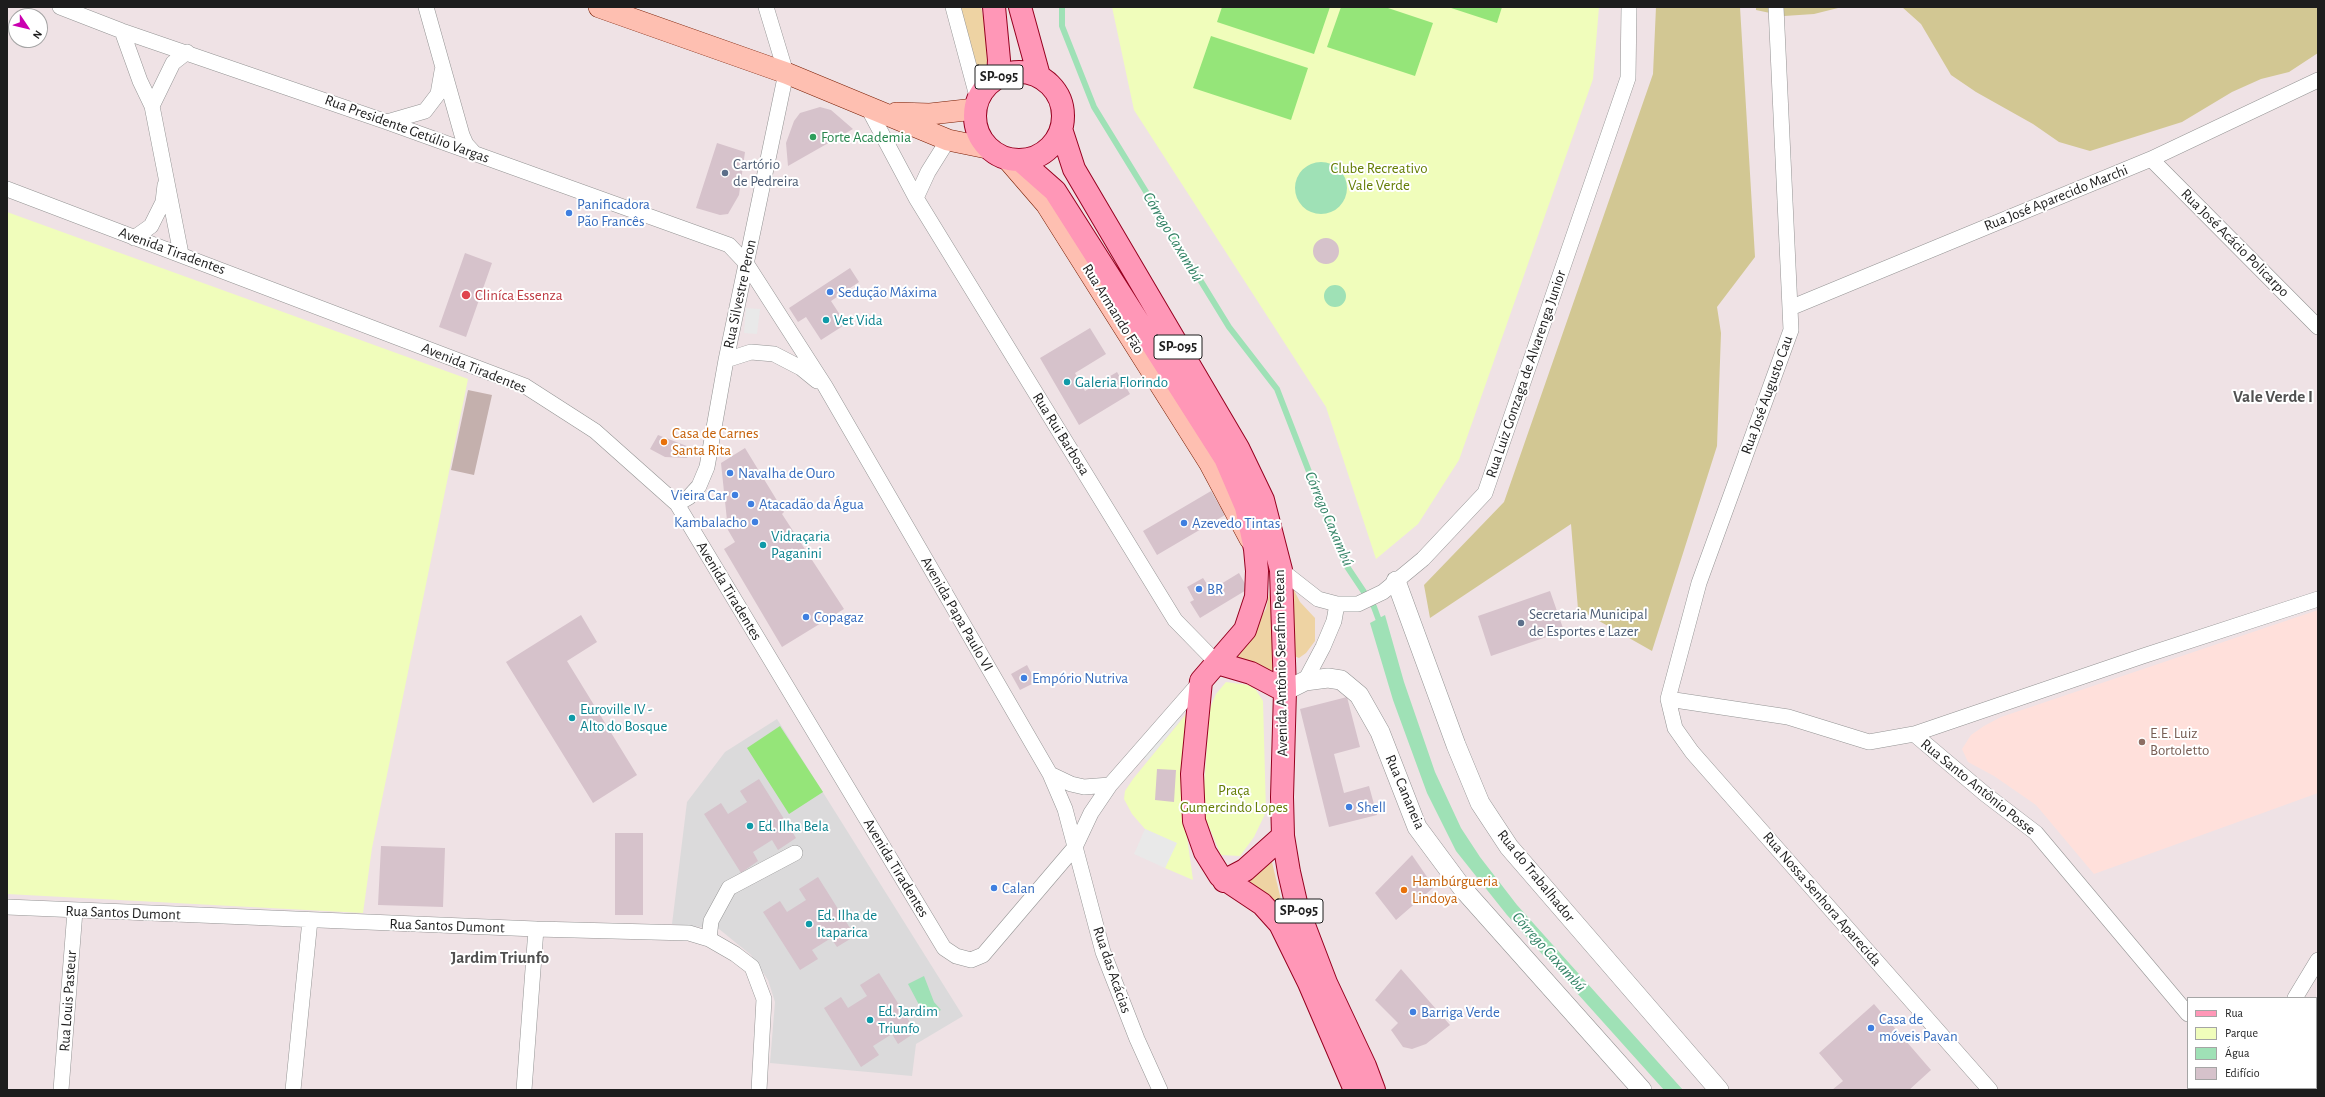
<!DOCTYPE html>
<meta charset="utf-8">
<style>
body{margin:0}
#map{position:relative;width:2325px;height:1097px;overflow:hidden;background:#efe2e5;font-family:"Alegreya Sans",sans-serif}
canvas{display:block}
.frame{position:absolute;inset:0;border:8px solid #1d1d1d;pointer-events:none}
.legend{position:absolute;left:2187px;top:997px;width:130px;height:92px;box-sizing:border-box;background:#fff;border:1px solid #a5a5a5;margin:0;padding:5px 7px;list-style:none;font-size:12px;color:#1d1d1d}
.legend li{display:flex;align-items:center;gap:8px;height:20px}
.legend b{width:20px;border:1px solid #a5a5a5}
.north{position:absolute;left:8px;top:8px;width:40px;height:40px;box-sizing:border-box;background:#fff;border:1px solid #a5a5a5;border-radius:50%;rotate:125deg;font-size:11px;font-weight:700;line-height:16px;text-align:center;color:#1d1d1d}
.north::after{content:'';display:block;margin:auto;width:14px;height:18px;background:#ca00b0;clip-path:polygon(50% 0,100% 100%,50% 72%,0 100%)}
</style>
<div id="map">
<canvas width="2325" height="1097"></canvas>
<div class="frame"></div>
<ul class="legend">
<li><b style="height:5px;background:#ff97b7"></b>Rua</li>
<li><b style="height:11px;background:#f0fdbb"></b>Parque</li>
<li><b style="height:11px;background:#9fe1b6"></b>Água</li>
<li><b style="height:11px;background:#d6c2cb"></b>Edifício</li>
</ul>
<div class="north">N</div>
</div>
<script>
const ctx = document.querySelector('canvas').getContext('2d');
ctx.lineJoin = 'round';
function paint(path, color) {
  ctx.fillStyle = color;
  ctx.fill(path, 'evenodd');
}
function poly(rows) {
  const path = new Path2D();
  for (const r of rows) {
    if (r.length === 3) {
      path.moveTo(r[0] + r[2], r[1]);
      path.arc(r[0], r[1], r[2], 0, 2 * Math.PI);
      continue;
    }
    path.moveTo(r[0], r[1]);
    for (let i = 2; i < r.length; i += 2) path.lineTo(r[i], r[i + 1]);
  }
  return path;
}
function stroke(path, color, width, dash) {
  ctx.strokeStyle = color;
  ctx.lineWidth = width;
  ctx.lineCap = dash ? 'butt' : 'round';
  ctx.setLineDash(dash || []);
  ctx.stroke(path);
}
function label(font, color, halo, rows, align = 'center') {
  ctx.font = font + ' "Alegreya Sans",sans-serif';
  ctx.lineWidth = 4;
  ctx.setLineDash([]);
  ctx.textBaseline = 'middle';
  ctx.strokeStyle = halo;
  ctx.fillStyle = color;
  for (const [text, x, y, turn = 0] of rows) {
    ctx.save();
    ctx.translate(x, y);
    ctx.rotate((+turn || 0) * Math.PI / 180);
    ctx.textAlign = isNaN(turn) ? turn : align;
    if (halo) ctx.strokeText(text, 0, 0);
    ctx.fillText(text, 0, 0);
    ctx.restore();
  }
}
paint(poly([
 [777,719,963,1016,916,1044,912,1076,770,1063,775,1002,768,980,751,955,719,929,672,924,687,802,725,752]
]), '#dbdadb');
paint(poly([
 [2318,610,2318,793,2094,874,2036,805,1994,776,1968,762,1962,749,1971,735,1984,726,2001,717]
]), '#ffe0db');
paint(poly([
 [468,390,492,395,474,475,451,470]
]), '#c4b0ad');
paint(poly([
 [960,7,981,7,986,30,987,63,979,81],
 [1271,586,1274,672,1271,674,1235,657,1266,609],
 [1293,588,1300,602,1315,618,1315,641,1306,653,1299,658,1294,656],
 [1270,854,1283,908,1241,875]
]), '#eed3a3');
paint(poly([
 [1656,7,1740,7,1755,257,1717,307,1721,333,1717,446,1652,651,1578,609,1571,524,1430,618,1424,585,1504,502,1653,74],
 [1756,7,1842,7,1814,14,1784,16,1756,10],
 [1902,7,2318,7,2318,53,2289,72,2261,79,2232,92,2182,122,2090,151,2059,142,2033,124,1976,92,1951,75,1921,24]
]), '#d2c793');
paint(poly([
 [1112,7,1599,7,1593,79,1459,460,1418,524,1376,559,1326,407,1134,110],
 [7,212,468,379,372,848,363,913,7,894],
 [1226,682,1248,685,1256,690,1263,701,1266,812,1254,837,1240,856,1221,855,1205,817,1203,799,1210,708,1216,694],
 [1187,713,1189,713,1184,816,1193,880,1165,868,1176,843,1145,829,1132,814,1124,799,1125,791,1133,779]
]), '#f0fdbb');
paint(poly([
 [1222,7,1330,7,1314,54,1217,22],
 [1341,7,1385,7,1433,23,1415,76,1327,47],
 [1448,7,1502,7,1497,23],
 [1211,36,1308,68,1291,120,1193,88],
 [780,726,823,792,789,814,747,748]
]), '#95e579');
paint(poly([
 [746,308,760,309,757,334,744,333],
 [1177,716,1181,719,1147,761,1143,757],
 [1145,829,1177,843,1165,868,1134,854]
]), '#e9e9e9');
paint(poly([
 [1321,188,26],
 [1335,296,11],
 [1385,615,1404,682,1435,772,1461,828,1480,857,1517,905,1683,1090,1664,1090,1507,915,1456,851,1427,793,1393,700,1370,623],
 [924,976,934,1002,941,1010,926,1018,908,984]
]), '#9fe1b6');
stroke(poly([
 [1062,7,1062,26,1094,107,1229,327,1277,389,1344,562,1374,607,1381,626]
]), '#9fe1b6', 6);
paint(poly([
 [820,107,831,110,853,129,788,166,786,143,794,121,800,113],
 [717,143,745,152,739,195,728,214,720,215,696,208],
 [1326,251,13],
 [465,253,492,263,466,337,439,327],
 [850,268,859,282,831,301,846,324,821,340,806,317,798,322,789,308],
 [1090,328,1106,354,1075,373,1085,391,1117,372,1130,394,1079,425,1040,358],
 [658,435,692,448,687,458,665,457,650,449],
 [745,448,784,512,782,514,844,609,782,647,724,549,735,542,728,530,721,463],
 [1211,491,1225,515,1157,555,1143,531],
 [1239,573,1248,589,1200,618,1190,602,1194,600,1187,587,1203,578,1211,590],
 [1550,591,1564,631,1491,656,1478,616],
 [581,615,597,642,567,661,637,775,593,803,506,662],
 [1027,665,1036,682,1020,690,1011,674],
 [1347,697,1360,747,1334,754,1344,793,1369,786,1377,815,1329,827,1300,709],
 [1157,769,1176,770,1174,802,1155,800],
 [759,779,796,838,778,850,772,840,753,852,758,861,741,873,704,814,721,803,728,814,747,802,740,791],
 [615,833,643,833,643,915,615,915],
 [381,846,445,848,443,907,378,905],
 [1412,855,1434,887,1396,920,1375,893],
 [818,877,855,936,837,947,831,938,812,950,818,959,800,970,763,912,780,901,787,912,806,900,799,889],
 [1401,969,1450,1025,1426,1044,1412,1049,1403,1047,1391,1030,1398,1023,1375,1000],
 [879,973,916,1032,898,1044,892,1034,873,1046,879,1055,861,1067,824,1008,841,997,848,1008,867,996,860,985],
 [1874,1004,1931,1070,1909,1090,1832,1090,1843,1081,1819,1053]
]), '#d6c2cb');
const minor = poly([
 [60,7,122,31,387,122,729,245,746,263,825,386,1050,774,1065,809,1103,952,1137,1039,1160,1090],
 [426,7,462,135,466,144,475,154],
 [953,7,978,100],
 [1776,7,1791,330,1699,583,1668,699,1675,728,1692,752,1990,1090],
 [122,31,140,81,152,106,181,254],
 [152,106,173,63,187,52],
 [867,106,916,198,1175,620,1217,663],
 [387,122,425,111,438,94,442,71],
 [2151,159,2318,327],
 [7,189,525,386,595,431,677,504,944,948,956,956,971,960,983,955,1075,847,1091,813,1110,785,1201,681],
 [916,198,928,172,948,140],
 [134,238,151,226,163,202,165,185],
 [1790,308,2151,159,2318,80],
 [726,360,751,352,774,354,801,368,817,381],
 [677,504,689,497,699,486,707,467,726,360,786,73,766,7],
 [1281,570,1318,599,1337,604,1358,604,1383,592,1423,559,1485,493,1628,78,1629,7],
 [1305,681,1323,647,1334,621,1337,604],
 [1668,699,1788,717,1869,742,1914,734,1985,794,2036,833,2188,1014],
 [1914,734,2143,656,2318,599],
 [1050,774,1071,784,1084,787,1110,785],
 [7,907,536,929,689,933,709,939,735,954,752,967,764,999,759,1090],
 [709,939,711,921,729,888,795,853],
 [2295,998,2318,960],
 [61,1090,75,911],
 [293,1090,310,920],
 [524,1090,536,929],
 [2218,1090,2220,1088]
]);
const tertiary = poly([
 [1396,581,1456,745,1480,803,1509,847,1719,1090],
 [1285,691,1305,681,1328,678,1341,680,1359,695,1380,732,1417,827,1463,889,1642,1090]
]);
const secondary = poly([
 [599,7,786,73,948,140,987,148],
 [896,113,930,114,975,109],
 [1008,160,1046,204,1210,464,1250,539]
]);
const primary = poly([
 [994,7,999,60,998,77],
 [1020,7,1039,76],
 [1019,116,44],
 [1061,129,1074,169,1238,448,1263,500,1281,570,1285,691,1282,797,1283,836,1289,872,1297,907,1326,983,1365,1066,1374,1090],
 [1021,161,1055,191,1225,458,1246,507,1255,549,1257,571,1256,597,1245,630,1201,681,1192,774,1194,821,1205,852,1220,876,1262,904,1280,924,1309,983,1355,1090],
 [1217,663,1251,673,1285,691],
 [1224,881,1245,870,1283,836]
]);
stroke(minor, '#949494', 16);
stroke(tertiary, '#949494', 20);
stroke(secondary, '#781c00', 22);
stroke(primary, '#96001f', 24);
stroke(minor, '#fff', 15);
stroke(tertiary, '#fff', 19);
stroke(secondary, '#febfb1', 21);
stroke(primary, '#ff97b7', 22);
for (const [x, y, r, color] of [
 [813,137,4,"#2e9e5b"],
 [725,173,4,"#5c6f8a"],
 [569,213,4,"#3f7fe0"],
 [830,292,4,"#3f7fe0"],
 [466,295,5,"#e0444e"],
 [826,320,4,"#0f9aa8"],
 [1067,382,4,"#0f9aa8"],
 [664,442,4,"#e8710a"],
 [730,473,4,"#3f7fe0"],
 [735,495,4,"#3f7fe0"],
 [751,504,4,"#3f7fe0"],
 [755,522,4,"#3f7fe0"],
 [1184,523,4,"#3f7fe0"],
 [763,545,4,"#0f9aa8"],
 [1199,589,4,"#3f7fe0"],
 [806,617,4,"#3f7fe0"],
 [1521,623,4,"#5c6f8a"],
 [1024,678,4,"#3f7fe0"],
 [572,718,4,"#0f9aa8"],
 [2142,742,4,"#8d6e63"],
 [1349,807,4,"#3f7fe0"],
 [750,826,4,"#0f9aa8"],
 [994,888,4,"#3f7fe0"],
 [1404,890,4,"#e8710a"],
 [809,924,4,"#0f9aa8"],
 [1413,1012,4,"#3f7fe0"],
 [870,1020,4,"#0f9aa8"],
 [1871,1028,4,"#3f7fe0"]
]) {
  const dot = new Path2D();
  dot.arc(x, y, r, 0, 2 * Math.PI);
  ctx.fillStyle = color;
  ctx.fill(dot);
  stroke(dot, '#fff', 1.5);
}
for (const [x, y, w] of [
 [999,77,48],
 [1178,347,48],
 [1299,911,48]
]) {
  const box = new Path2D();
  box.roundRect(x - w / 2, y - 12, w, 24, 3);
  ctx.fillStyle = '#fff';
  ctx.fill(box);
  stroke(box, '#1d1d1d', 1);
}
label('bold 14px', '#1d1d1d', null, [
 ["SP-095",999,77],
 ["SP-095",1178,347],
 ["SP-095",1299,911]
]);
label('15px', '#1d1d1d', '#fff', [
 ["Rua Presidente Getúlio Vargas",407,129,20],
 ["Rua José Aparecido Marchi",2056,198,-22],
 ["Rua José Acácio Policarpo",2235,243,45],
 ["Avenida Tiradentes",172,251,20],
 ["Rua Silvestre Peron",740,294,-78],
 ["Rua Armando Fão",1113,309,58],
 ["Avenida Tiradentes",474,368,22],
 ["Rua Luiz Gonzaga de Alvarenga Junior",1526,374,-71],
 ["Rua José Augusto Cau",1767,395,-70],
 ["Rua Rui Barbosa",1061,434,58],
 ["Avenida Tiradentes",729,591,59],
 ["Avenida Papa Paulo VI",957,614,60],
 ["Avenida Antônio Serafim Petean",1281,663,-91],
 ["Rua Santo Antônio Posse",1978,787,39],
 ["Rua Cananeia",1405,792,67],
 ["Avenida Tiradentes",896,868,59],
 ["Rua do Trabalhador",1536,876,51],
 ["Rua Nossa Senhora Aparecida",1822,899,49],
 ["Rua Santos Dumont",123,913,2],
 ["Rua Santos Dumont",447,926,2],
 ["Rua das Acácias",1112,970,71],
 ["Rua Louis Pasteur",68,1001,-86]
]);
label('15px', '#27864d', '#fff', [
 ["Forte Academia",821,137]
], 'left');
label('15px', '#4e5e75', '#fff', [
 ["Cartório",733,164],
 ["de Pedreira",733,181],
 ["Secretaria Municipal",1529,614],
 ["de Esportes e Lazer",1529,631]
], 'left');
label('15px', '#647d04', '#fff', [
 ["Clube Recreativo",1379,168],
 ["Vale Verde",1379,185],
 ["Praça",1234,790],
 ["Gumercindo Lopes",1234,807]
]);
label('15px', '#366cbe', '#fff', [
 ["Panificadora",577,204],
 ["Pão Francês",577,221],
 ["Sedução Máxima",838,292],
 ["Navalha de Ouro",738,473],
 ["Vieira Car",727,495,"right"],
 ["Atacadão da Água",759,504],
 ["Kambalacho",747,522,"right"],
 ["Azevedo Tintas",1192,523],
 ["BR",1207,589],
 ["Copagaz",814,617],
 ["Empório Nutriva",1032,678],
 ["Shell",1357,807],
 ["Calan",1002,888],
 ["Barriga Verde",1421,1012],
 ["Casa de",1879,1019],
 ["móveis Pavan",1879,1036]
], 'left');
label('15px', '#be3a42', '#fff', [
 ["Cliníca Essenza",475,295]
], 'left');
label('15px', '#0d838f', '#fff', [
 ["Vet Vida",834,320],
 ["Galeria Florindo",1075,382],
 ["Vidraçaria",771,536],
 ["Paganini",771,553],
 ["Euroville IV -",580,709],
 ["Alto do Bosque",580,726],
 ["Ed. Ilha Bela",758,826],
 ["Ed. Ilha de",817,915],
 ["Itaparica",817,932],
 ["Ed. Jardim",878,1011],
 ["Triunfo",878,1028]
], 'left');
label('15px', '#c56008', '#fff', [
 ["Casa de Carnes",672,433],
 ["Santa Rita",672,450],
 ["Hambúrgueria",1412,881],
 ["Lindoya",1412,898]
], 'left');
label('15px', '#785e54', '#fff', [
 ["E.E. Luiz",2150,733],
 ["Bortoletto",2150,750]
], 'left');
label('italic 16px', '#338366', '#fff', [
 ["Córrego Caxambú",1173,237,59],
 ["Córrego Caxambú",1329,519,67],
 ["Córrego Caxambú",1549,952,48]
]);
label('bold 17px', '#505050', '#fff', [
 ["Vale Verde I",2273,397],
 ["Jardim Triunfo",500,958]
]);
</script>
